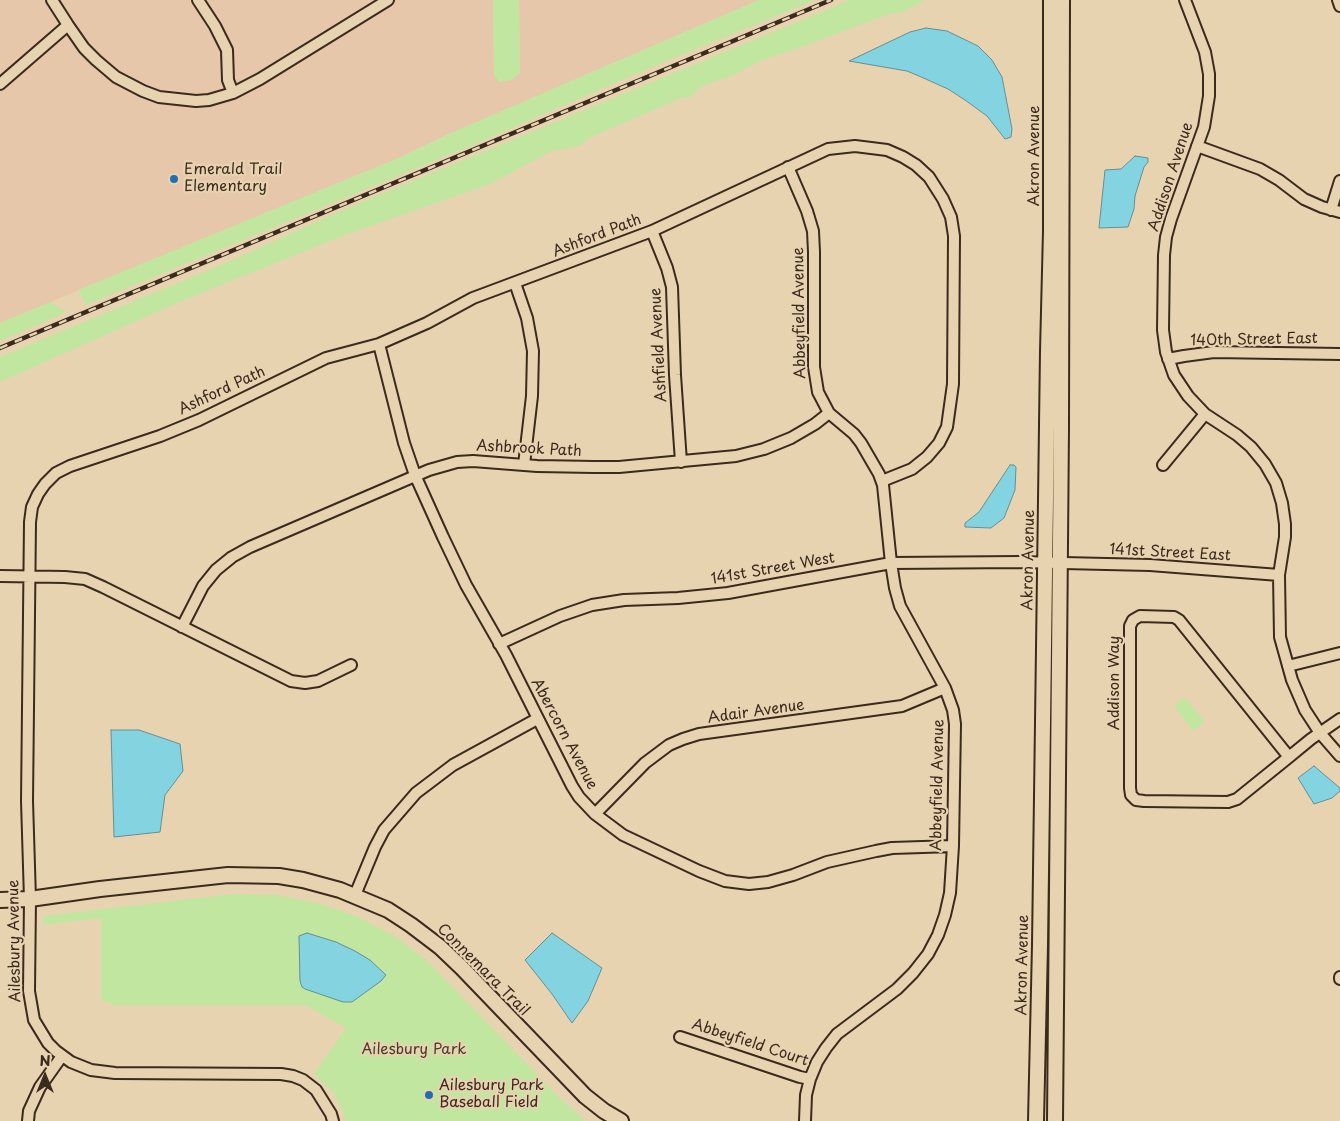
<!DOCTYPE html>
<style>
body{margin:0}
#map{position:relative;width:1340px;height:1121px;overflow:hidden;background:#e8d3b1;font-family:"Playpen Sans",sans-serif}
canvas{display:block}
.north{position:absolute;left:20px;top:1051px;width:50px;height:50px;-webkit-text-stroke:4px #e8d3b1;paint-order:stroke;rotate:0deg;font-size:14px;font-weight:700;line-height:20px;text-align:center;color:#3b2a1e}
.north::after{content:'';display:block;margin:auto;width:18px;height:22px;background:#3b2a1e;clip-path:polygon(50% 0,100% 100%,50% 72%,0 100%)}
</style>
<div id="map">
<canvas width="1340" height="1121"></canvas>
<div class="north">N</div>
</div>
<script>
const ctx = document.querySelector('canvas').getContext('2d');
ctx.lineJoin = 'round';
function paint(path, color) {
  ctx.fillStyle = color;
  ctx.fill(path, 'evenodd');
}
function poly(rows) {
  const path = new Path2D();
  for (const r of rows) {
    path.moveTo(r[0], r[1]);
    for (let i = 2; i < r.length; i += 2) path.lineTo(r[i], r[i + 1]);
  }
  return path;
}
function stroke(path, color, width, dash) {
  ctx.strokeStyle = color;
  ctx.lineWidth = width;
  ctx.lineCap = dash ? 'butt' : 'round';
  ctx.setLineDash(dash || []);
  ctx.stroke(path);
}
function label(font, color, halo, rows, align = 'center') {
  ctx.font = font + ' "Playpen Sans",sans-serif';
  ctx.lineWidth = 4.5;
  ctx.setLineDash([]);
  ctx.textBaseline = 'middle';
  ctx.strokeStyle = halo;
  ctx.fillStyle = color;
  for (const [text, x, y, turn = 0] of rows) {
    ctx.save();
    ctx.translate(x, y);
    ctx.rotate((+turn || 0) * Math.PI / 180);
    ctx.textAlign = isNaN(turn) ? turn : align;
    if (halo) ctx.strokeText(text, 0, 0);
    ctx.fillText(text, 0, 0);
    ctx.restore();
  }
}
paint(poly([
 [0,0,493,0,494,75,520,73,519,0,759,0,440,138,401,157,0,323]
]), '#e6c7aa');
paint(poly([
 [493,0,519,0,520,73,512,80,499,82,494,75],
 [759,0,815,0,652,67,480,142,86,305,78,290,401,157,460,129],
 [850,0,925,0,903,12,889,14,804,46,760,61,736,74,700,87,691,97,681,98,589,138,580,146,552,151,490,184,345,235,177,303,0,382,0,357,235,259,340,211],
 [50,302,67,312,0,341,0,323],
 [1185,697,1205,722,1193,731,1174,706],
 [233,894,276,895,318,903,358,917,396,937,426,960,443,977,560,1098,586,1121,346,1121,342,1110,333,1092,314,1074,346,1028,305,1005,114,1005,101,1000,101,918,43,925,43,916]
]), '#c1e6a0');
const water = poly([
 [926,28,947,31,978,46,992,60,1002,77,1012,129,1011,137,1005,139,987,116,965,100,948,89,919,76,907,71,849,61,910,32,926,28],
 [1135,156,1148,158,1148,162,1144,167,1135,196,1134,209,1128,227,1099,228,1105,170,1121,169,1135,156],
 [1010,465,1014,465,1016,467,1015,490,1004,518,991,528,965,527,965,523,979,512,1010,465],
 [111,730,139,730,180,744,183,771,165,795,160,832,114,837,111,730],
 [1314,766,1340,788,1340,791,1332,798,1314,804,1298,778,1314,766],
 [307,933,336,942,355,951,370,960,386,975,381,981,352,1002,343,1002,305,989,302,987,300,981,299,936,307,933],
 [552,933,602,968,588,1001,572,1023,552,994,525,960,552,933]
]);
paint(water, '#83d3e0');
stroke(water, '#668f92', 1);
const street = poly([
 [52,0,68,25,84,48,96,60,116,77,143,91,159,97,196,101,209,100,233,93,260,79,388,0],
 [198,0,215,26,227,50,228,80,233,93],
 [1185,0,1205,52,1209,74,1209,96,1204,127,1171,219,1166,237,1164,255,1163,330,1166,352,1174,375,1188,396,1205,414,1237,435,1251,447,1265,464,1276,483,1282,503,1285,524,1285,537,1279,575,1280,637,1292,680,1305,710,1320,733,1340,756],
 [1338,0,1340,6],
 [0,84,68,25],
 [1197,146,1260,169,1279,180,1304,199,1322,207,1340,212],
 [788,167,807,211,813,231,814,252,814,367,818,392,829,413,854,434,861,443,879,474,883,485,891,563,895,588,900,606,945,688,953,710,955,724,953,846,950,893,945,915,938,935,928,954,913,973,897,989,837,1034,826,1048,817,1062,810,1079,806,1095,805,1121],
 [1331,210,1340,181],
 [652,231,667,268,672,287,675,375,681,462],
 [515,283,527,318,533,351,532,396,524,465],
 [379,344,404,443,415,475,443,537,466,585,506,655,572,786,579,797,595,814,623,835,699,871,725,881,749,884,768,882,793,875,827,862,876,851,892,848,953,846],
 [1168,359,1184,356,1214,352,1340,354],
 [1163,465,1205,414],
 [0,576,65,577,85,579,103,587,291,681,305,683,318,681,351,665],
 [182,627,203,586,216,570,232,557,250,547,429,470,457,462,473,461,537,466,594,467,619,467,736,456,764,449,791,438,815,424,829,413],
 [499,644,560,616,592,605,624,600,678,598,728,593,891,563,1020,562,1150,565,1279,575],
 [1288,666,1340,653],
 [1289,757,1179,620,1174,617,1140,616,1133,620,1130,626,1130,788,1131,795,1136,800,1144,801,1228,802,1237,799,1289,757,1311,739,1340,719],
 [595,814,645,763,669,745,683,739,699,734,902,706,945,688],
 [355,895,375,847,384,830,416,793,453,765,537,719],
 [1340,977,1340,979],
 [680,1037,800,1077,810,1079],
 [28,1121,29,1111,40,1087,62,1056],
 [333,1121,331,1114,316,1090,303,1080,293,1076,281,1074,115,1073,91,1070,71,1062,56,1051,48,1043,34,1020,29,991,30,899,27,801,30,522,32,507,38,494,45,484,56,473,70,466,160,436,199,420,326,358,379,344,427,323,473,298,652,231,828,149,855,146,887,150,903,157,916,165,929,177,943,199,951,217,954,236,953,384,947,427,939,443,927,457,912,469,882,481]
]);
const secondary = poly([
 [0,900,30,899,100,889,228,875,279,876,303,880,340,890,388,910,411,925,440,947,462,968,585,1096,604,1111,621,1121],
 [1036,1121,1040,945,1048,351,1051,231,1051,0],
 [1055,1121,1061,428,1062,0]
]);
stroke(street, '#3b2a1e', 14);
stroke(secondary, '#3b2a1e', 18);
stroke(street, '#e8d3b1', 10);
stroke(secondary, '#e8d3b1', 14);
const rail = poly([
 [0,348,831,0]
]);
stroke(rail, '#3b2a1e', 4.5);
stroke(rail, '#e8d3b1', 2.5, [8]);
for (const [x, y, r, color] of [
 [174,179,5,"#1f6fb2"],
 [429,1095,5,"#1f6fb2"]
]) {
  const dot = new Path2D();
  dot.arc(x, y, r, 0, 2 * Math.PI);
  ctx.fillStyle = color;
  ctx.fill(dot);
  stroke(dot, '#e8d3b1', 2);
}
label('15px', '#3b2a1e', '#e8d3b1', [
 ["Akron Avenue",1035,156,-90],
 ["Addison Avenue",1171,177,-72],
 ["Ashford Path",597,236,-21],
 ["Abbeyfield Avenue",800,313,-91],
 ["140th Street East",1254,340,-1],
 ["Ashfield Avenue",659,345,-93],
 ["Ashford Path",222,391,-25],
 ["Ashbrook Path",529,449,3],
 ["141st Street East",1170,553,3],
 ["Akron Avenue",1029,560,-89],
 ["141st Street West",773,569,-10],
 ["Addison Way",1115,683,-90],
 ["Adair Avenue",756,712,-8],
 ["Abercorn Avenue",564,734,62],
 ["Abbeyfield Avenue",938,785,-89],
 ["Ailesbury Avenue",15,941,-91],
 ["Akron Avenue",1023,965,-89],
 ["Connemara Trail",483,970,45],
 ["Abbeyfield Court",750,1043,18]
]);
label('15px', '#3b2a1e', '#e8d3b1', [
 ["Emerald Trail",184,170],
 ["Elementary",184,187],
 ["Ailesbury Park",439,1086],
 ["Baseball Field",439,1103]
], 'left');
label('15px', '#483d2b', '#e8d3b1', [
 ["Ailesbury Park",414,1050]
]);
</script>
